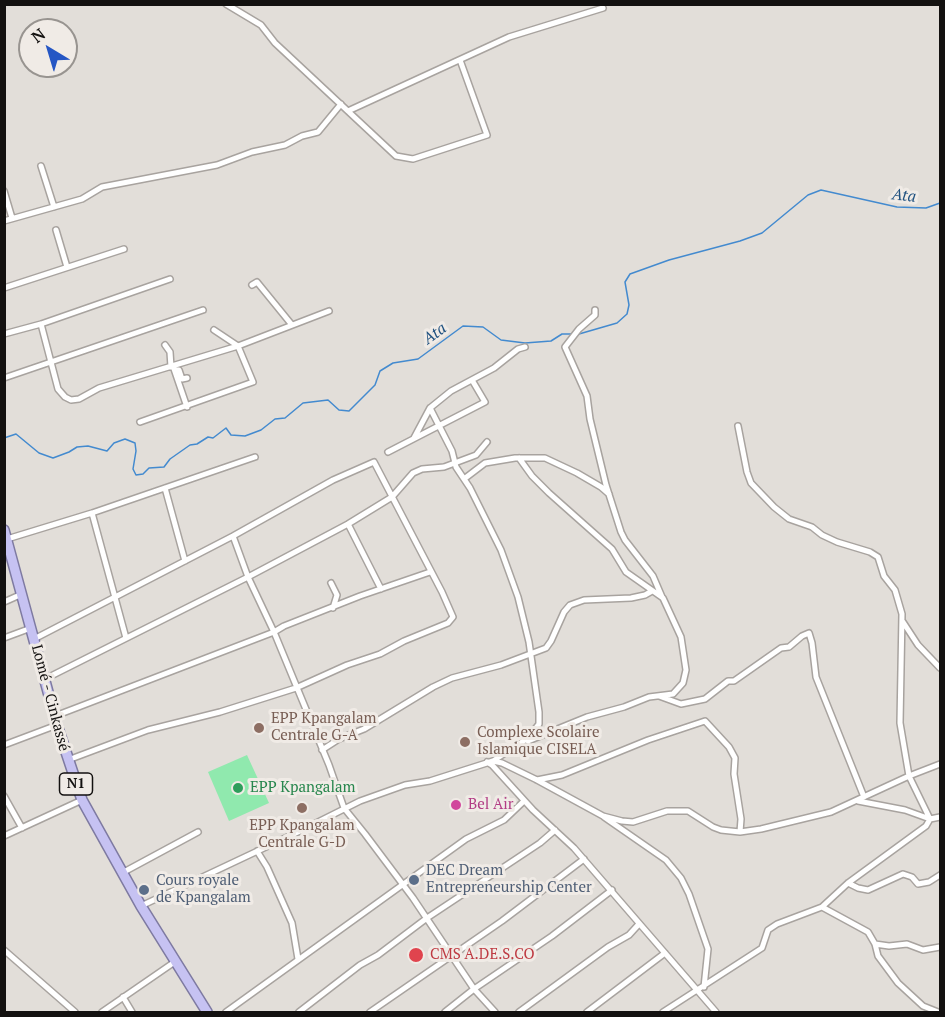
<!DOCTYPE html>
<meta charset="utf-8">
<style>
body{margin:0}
#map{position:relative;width:945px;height:1017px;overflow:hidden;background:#e2ded9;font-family:"PT Serif",serif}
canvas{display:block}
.frame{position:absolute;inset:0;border:6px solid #131110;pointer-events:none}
.north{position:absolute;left:18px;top:18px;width:60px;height:60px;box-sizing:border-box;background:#f0ebe6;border:2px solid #989490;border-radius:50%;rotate:322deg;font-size:16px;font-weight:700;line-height:24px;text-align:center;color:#131110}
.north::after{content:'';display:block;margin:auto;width:21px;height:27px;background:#2556c4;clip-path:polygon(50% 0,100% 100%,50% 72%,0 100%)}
</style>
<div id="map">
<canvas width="945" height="1017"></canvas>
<div class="frame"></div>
<div class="north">N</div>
</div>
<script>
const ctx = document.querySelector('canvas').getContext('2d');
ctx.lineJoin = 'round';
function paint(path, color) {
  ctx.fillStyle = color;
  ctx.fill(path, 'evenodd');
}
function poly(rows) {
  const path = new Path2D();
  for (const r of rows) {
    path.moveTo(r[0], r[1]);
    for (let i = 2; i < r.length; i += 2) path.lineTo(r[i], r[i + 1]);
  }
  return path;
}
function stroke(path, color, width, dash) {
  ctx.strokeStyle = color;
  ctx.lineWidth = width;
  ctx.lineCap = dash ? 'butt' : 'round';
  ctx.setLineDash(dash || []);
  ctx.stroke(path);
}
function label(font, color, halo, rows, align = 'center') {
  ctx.font = font + ' "PT Serif",serif';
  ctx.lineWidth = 6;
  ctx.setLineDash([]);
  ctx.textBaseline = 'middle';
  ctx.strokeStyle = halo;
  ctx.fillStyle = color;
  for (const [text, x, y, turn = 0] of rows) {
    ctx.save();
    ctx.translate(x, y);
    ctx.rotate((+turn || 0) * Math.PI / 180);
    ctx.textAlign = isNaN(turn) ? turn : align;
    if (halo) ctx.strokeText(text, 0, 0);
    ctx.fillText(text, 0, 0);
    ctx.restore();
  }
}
paint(poly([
 [247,755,269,803,229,821,208,772]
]), '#90e9ae');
stroke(poly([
 [579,334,617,323,627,314,629,305,625,282,630,274,669,260,740,241,762,233,808,195,821,190,897,207,926,208,940,203],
 [4,438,16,434,39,453,53,458,69,452,77,447,88,446,107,451,114,443,125,439,135,443,136,451,133,469,136,475,143,474,149,468,164,467,170,459,190,445,197,444,208,437,213,438,226,428,231,435,245,436,261,430,275,419,285,418,303,403,328,400,339,410,349,411,375,385,380,371,393,363,418,359,463,326,483,327,501,340,525,343,551,341,562,334,572,334]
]), '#438acf', 1.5);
const minor = poly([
 [226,4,261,25,275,43,396,156,413,159,487,135,460,60],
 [348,111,509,37,603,8],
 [41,166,54,207],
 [4,191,12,218],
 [4,221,82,199,102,187,217,165,252,152,285,145,302,136,318,132,341,104],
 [56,230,67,267],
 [252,285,257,282,292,325],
 [4,288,124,249],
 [595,310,595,315,579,329,565,347,587,396,590,419,606,485,621,532,625,540,653,576,662,597],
 [41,324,58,389,65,397,71,400,79,399,99,388,238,346,329,311],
 [4,334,41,324,170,279],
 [165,345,170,352,171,367],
 [173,366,187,407],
 [175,370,179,370,182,379,187,378],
 [4,378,203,310],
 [140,422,253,382,238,346,214,330],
 [738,426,747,472,751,483,774,507,789,519,812,527,822,535,837,542,870,552,878,557,884,576,895,590,902,614,900,723,909,776,940,764],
 [414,438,430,408],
 [388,452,485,402,472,380],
 [519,458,532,476,549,493,612,549,626,572,663,598,681,637,686,670,683,683,673,694,649,697,624,707,587,717,528,741],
 [464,479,485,463,515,458,545,458,577,473,601,487,609,494],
 [165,488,185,561],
 [92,513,126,638],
 [348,524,381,589],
 [233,536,248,577,274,632,329,765,344,808,365,834,413,898,474,989,495,1012],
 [7,539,92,513,255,457],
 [331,583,337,595,333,608],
 [4,602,22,594],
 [903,622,918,645,940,668],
 [4,638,31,628],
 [34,639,233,536,333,480,374,462,442,592,453,617,448,623,404,641,380,654,347,665,296,688,220,712,148,730,68,760],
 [45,679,248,577,348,524,392,497,413,473,422,469,444,467,476,455,487,442],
 [659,696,681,704,705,699,728,681,734,681,781,648,789,647,802,636,809,633,812,643,816,677,864,797],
 [55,716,274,632,284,626,360,596,430,572],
 [4,745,57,725],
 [322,750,339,739,364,729,433,687,452,678,501,665,546,648,551,641,564,612,570,605,584,600,631,598,645,595,652,591],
 [493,761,528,738,539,724,539,712,529,642,518,597,501,550,470,488,456,467,452,451,430,408,451,391,494,368,518,349,525,347],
 [487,762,492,765,533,810,574,848,716,1012],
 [537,780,562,775,648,740,705,721,729,747,735,758,734,774,741,819,740,832],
 [4,796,22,828],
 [604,817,666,860,681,878,689,894,708,949,704,987],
 [4,836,82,800],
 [257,851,267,867,292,923,298,959],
 [122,873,198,832],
 [848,883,858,888,868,890,903,874,912,877,918,884,929,882,940,875],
 [141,906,300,831,360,801,405,785,430,781,493,761,502,763,537,780,603,816,622,821,633,822,667,811,688,811,713,827,721,830,740,832,761,829,831,812,909,776,930,819,940,817],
 [822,907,848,883,926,826,930,819,905,810,858,801],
 [875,944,889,946,907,944,923,950,940,947],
 [4,950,75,1012],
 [123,997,132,1012],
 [102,1012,176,961],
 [226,1012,466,839,504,820,524,801],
 [299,1012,360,965,378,955,427,918,540,843,555,830],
 [370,1012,502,921,584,859],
 [445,1012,474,989,552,936,612,890],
 [519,1012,608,947,629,935,639,924],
 [587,1012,665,953],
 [663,1012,762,948,768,930,777,924,822,907,868,932,875,944,878,956,898,983,923,1006,938,1012]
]);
const trunk = poly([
 [4,530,57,725,82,800,141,906,207,1012]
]);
stroke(minor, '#a8a39f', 8);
stroke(trunk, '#7e7aa1', 12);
stroke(minor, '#fff', 5);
stroke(trunk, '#c6c2f2', 9);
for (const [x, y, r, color] of [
 [259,728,6,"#8d6e63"],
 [465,742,6,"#8d6e63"],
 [238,788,6,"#2e9e5b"],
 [456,805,6,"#d1479c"],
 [302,808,6,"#8d6e63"],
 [414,880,6,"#5c6f8a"],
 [144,890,6,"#5c6f8a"],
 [416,955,8,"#e0444e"]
]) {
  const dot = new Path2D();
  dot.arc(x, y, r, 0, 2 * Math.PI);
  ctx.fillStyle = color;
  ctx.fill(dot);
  stroke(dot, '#f0ebe6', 2);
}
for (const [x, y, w] of [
 [76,784,33]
]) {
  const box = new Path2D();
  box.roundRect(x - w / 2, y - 11, w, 22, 4.5);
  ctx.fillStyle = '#f0ebe6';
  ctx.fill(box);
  stroke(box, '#131110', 1.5);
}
label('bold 14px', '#131110', null, [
 ["N1",76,784]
]);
label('15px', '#131110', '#f0ebe6', [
 ["Lomé - Cinkassé",50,698,75]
]);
label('15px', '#785e54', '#f0ebe6', [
 ["EPP Kpangalam",271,719],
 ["Centrale G-A",271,736],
 ["Complexe Scolaire",477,733],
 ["Islamique CISELA",477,750],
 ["EPP Kpangalam",302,826,"center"],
 ["Centrale G-D",302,843,"center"]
], 'left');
label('15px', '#27864d', '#f0ebe6', [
 ["EPP Kpangalam",250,788]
], 'left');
label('15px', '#b23c85', '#f0ebe6', [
 ["Bel Air",468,805]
], 'left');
label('15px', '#4e5e75', '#f0ebe6', [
 ["DEC Dream",426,871],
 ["Entrepreneurship Center",426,888],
 ["Cours royale",156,881],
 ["de Kpangalam",156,898]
], 'left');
label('15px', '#be3a42', '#f0ebe6', [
 ["CMS A.DE.S.CO",430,955]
], 'left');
label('italic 16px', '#215280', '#f0ebe6', [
 ["Ata",904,196,6],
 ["Ata",435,334,-36]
]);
</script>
